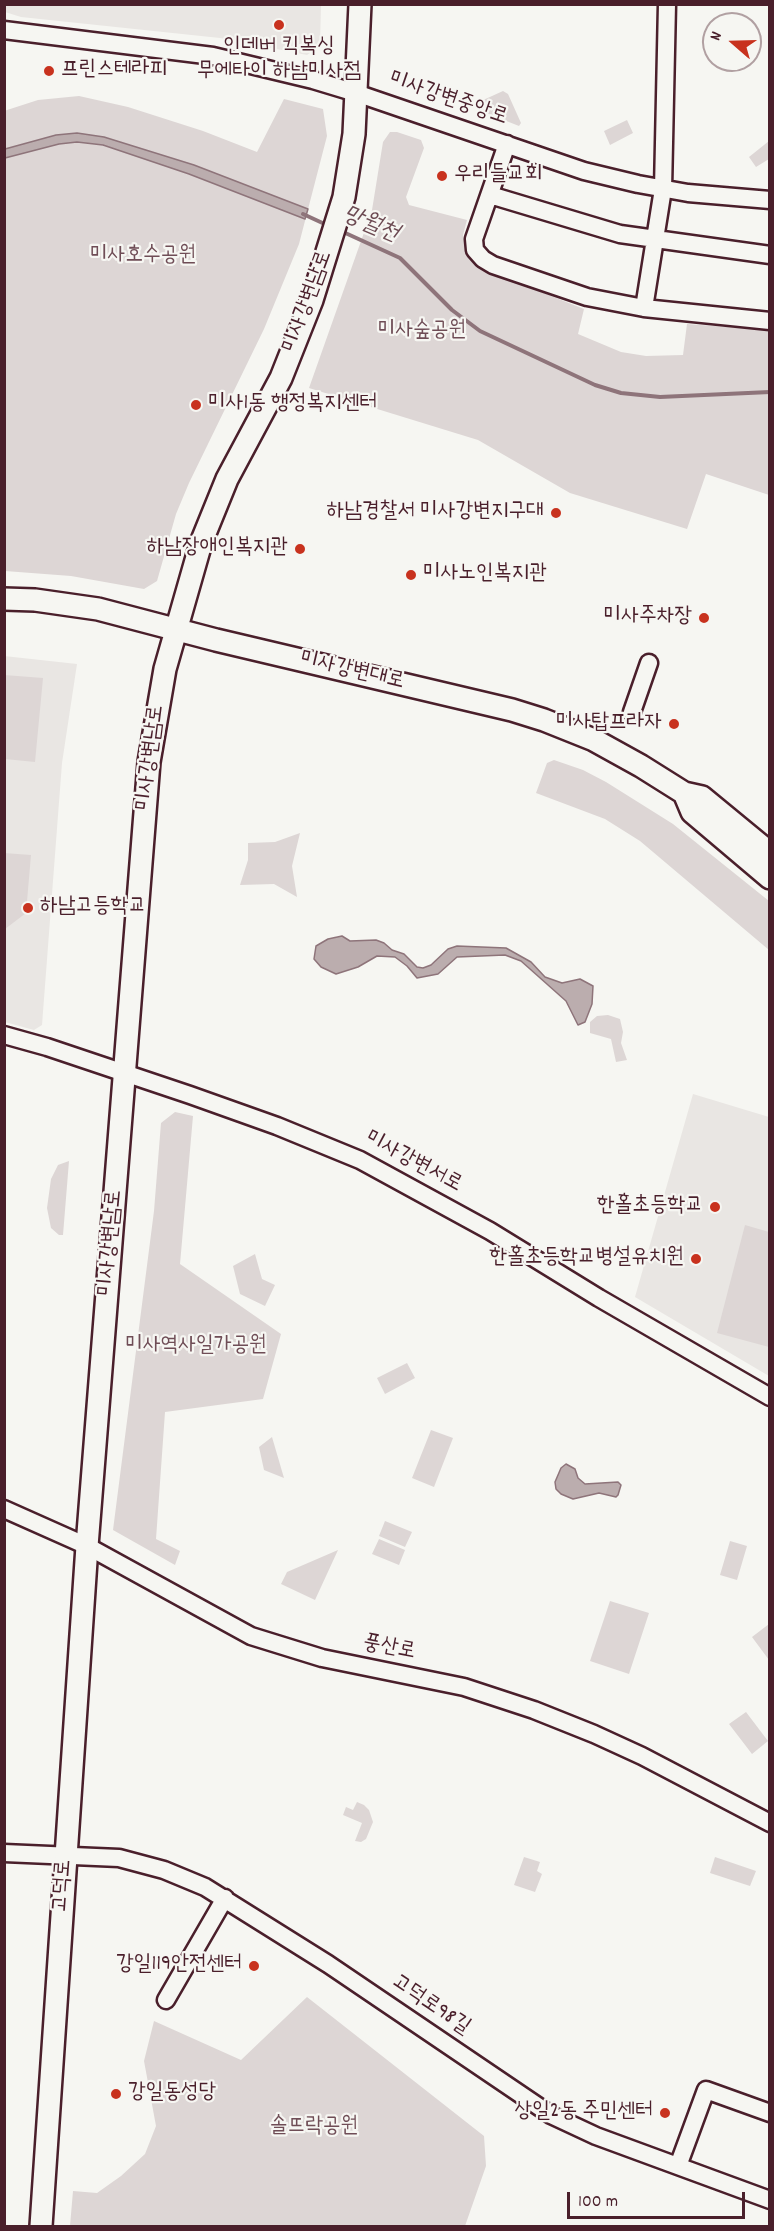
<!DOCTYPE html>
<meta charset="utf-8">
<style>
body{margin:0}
#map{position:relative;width:774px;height:2231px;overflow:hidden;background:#f6f6f2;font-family:Dekko,sans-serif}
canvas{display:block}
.frame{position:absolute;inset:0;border:6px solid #4a1f2b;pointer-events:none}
.north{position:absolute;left:702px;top:12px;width:60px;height:60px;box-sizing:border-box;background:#f6f6f2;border:2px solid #b1a0a2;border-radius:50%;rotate:290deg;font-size:16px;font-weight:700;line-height:24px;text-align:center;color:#4a1f2b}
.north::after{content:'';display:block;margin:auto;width:21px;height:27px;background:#c8321e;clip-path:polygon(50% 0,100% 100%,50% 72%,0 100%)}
.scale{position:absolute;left:567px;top:2192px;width:178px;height:27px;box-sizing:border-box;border:3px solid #4a1f2b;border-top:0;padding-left:8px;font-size:18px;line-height:21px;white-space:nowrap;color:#4a1f2b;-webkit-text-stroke:4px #f6f6f2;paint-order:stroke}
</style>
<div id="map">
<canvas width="774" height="2231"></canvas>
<div class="frame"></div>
<div class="north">N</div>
<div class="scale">100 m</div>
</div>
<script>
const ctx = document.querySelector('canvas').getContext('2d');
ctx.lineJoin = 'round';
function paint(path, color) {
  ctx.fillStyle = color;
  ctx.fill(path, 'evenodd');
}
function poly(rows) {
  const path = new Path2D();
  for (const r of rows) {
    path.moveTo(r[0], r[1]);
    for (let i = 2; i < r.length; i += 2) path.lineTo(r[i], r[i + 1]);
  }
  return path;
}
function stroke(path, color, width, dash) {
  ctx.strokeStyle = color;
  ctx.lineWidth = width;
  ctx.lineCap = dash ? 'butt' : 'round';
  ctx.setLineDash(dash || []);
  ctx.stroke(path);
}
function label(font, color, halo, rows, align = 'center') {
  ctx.font = font + ' Dekko,"Poor Story",sans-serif';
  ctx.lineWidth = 4.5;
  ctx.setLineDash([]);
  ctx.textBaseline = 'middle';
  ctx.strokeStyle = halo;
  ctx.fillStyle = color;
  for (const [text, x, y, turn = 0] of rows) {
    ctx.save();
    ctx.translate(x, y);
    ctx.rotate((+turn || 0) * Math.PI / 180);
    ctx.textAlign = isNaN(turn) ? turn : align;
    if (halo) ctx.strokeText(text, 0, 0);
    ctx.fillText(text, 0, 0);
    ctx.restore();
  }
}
paint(poly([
 [4,5,321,5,320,46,307,55,220,38,21,17,5,12],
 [4,656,77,664,62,763,42,1025,34,1030,5,1022],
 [693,1094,769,1117,769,1376,635,1297]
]), '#e9e6e3');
paint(poly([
 [503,91,508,94,521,123,519,126,481,111,484,105,481,101],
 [79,96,128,107,203,131,257,152,284,99,323,109,327,136,299,244,264,329,189,483,176,514,157,581,144,589,71,576,5,571,4,111,38,100],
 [627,120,633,133,610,145,604,131],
 [390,132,397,132,421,140,424,148,406,197,409,205,467,220,463,235,465,247,476,264,488,271,584,309,578,334,621,352,646,356,683,355,687,324,769,330,769,495,706,474,687,529,570,493,478,440,309,388,372,210,383,142],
 [769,141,769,159,756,167,749,157],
 [4,675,43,678,35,762,5,759],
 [554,760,583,770,606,782,673,824,769,901,769,950,640,841,605,819,536,793,547,763],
 [300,833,292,866,297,897,274,884,240,885,248,860,248,843,275,842],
 [4,853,31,855,26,913,5,929],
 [608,1015,620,1019,623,1032,621,1043,627,1060,616,1062,611,1039,590,1033,590,1022,597,1016],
 [175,1112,193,1116,180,1264,281,1334,263,1399,165,1412,156,1539,180,1551,175,1565,113,1530,154,1211,161,1123],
 [69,1161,63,1235,59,1235,51,1228,47,1208,51,1179,58,1165],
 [745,1225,769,1232,769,1347,717,1333],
 [255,1254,262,1279,275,1285,265,1306,240,1294,233,1266],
 [407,1363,415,1378,385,1394,377,1378],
 [431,1430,453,1438,434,1487,412,1478],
 [272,1437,284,1478,264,1470,259,1447],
 [385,1521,412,1532,405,1547,379,1536],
 [379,1539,405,1550,399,1565,372,1554],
 [730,1541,747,1546,737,1580,720,1575],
 [338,1550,315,1600,281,1584,287,1572],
 [610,1601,649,1613,629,1674,590,1661],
 [769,1624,770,1625,769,1660,752,1637],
 [746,1712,768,1741,752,1754,729,1724],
 [357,1802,364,1805,369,1810,373,1822,366,1839,361,1842,355,1841,362,1823,343,1815,346,1807,353,1810],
 [524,1857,540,1862,537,1871,542,1874,535,1892,514,1885],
 [715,1857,756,1871,750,1886,710,1873],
 [307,1997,484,2136,486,2166,465,2226,70,2226,73,2191,97,2193,121,2176,145,2154,156,2126,144,2061,154,2021,241,2060]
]), '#ddd6d5');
const water = poly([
 [77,133,104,137,194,165,308,209,305,219,189,174,103,145,77,142,59,144,5,158,5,149,56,135,77,133],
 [342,936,350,941,376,940,384,943,392,950,404,954,417,967,423,968,431,965,448,949,457,946,506,948,531,962,545,977,562,983,580,979,593,986,592,1004,585,1022,578,1025,566,1001,521,961,505,955,457,957,438,974,417,978,407,966,395,957,377,956,358,967,336,974,321,967,314,959,316,946,328,939,342,936],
 [566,1464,575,1469,578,1478,585,1484,618,1482,621,1485,618,1495,616,1497,599,1493,573,1499,561,1494,556,1489,555,1482,561,1468,566,1464]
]);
paint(water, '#bbadae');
stroke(water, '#8e747a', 1.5);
stroke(poly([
 [303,214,329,226],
 [341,231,400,258,452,310,480,331,595,385,621,393,660,397,770,392]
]), '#8e747a', 4);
const minor = poly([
 [4,30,213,56,313,80,356,93,584,171,638,184,688,193,770,200],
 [507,144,474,239,475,250,483,259,493,265,587,297,644,308,770,321],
 [490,195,620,234,770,255],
 [644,308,663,189,667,4],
 [632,712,649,663],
 [4,1035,47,1047,190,1095,277,1126,360,1160,490,1231,599,1298,770,1397],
 [4,1509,87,1546,251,1636,322,1658,464,1687,534,1710,594,1734,642,1756,770,1823],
 [4,1853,119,1858,164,1870,205,1887,328,1964,551,2115,596,2136,770,2200],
 [166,2000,225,1898],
 [678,2166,706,2090,770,2113]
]);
const major = poly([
 [4,599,35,600,98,609,216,640,512,710,544,720,594,740,641,766,684,793,702,797,770,853],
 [684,793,692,812,770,878],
 [41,2226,87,1546,149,762,165,669,201,543,227,479,281,378,312,300,344,197,354,134,360,4]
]);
stroke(minor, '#4a1f2b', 21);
stroke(major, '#4a1f2b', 26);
stroke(minor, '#f6f6f2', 16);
stroke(major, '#f6f6f2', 21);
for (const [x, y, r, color] of [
 [279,25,6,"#c8321e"],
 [49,71,6,"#c8321e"],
 [442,176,6,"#c8321e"],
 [196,405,6,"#c8321e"],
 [556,513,6,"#c8321e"],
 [300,549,6,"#c8321e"],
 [411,575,6,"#c8321e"],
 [704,618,6,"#c8321e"],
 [674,724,6,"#c8321e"],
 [28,908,6,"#c8321e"],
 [715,1207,6,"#c8321e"],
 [696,1259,6,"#c8321e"],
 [254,1966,6,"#c8321e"],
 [116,2094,6,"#c8321e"],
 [665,2113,6,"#c8321e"]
]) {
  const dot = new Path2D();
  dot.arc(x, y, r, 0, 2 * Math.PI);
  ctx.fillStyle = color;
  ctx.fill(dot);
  stroke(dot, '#f6f6f2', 2);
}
label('22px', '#4a1f2b', '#f6f6f2', [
 ["인데버 킥복싱",279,48,"center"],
 ["무에타이 하남미사점",279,73,"center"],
 ["프린스테라피",61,71,"left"],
 ["우리들교회",454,176,"left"],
 ["미사1동 행정복지센터",208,405,"left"],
 ["하남경찰서 미사강변지구대",544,513],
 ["하남장애인복지관",288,549],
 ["미사노인복지관",423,575,"left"],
 ["미사주차장",692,618],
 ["미사탑프라자",662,724],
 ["하남고등학교",40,908,"left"],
 ["한홀초등학교",703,1207],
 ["한홀초등학교병설유치원",684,1259],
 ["강일119안전센터",242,1966],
 ["강일동성당",128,2094,"left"],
 ["상일2동 주민센터",653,2113]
], 'right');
label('22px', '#4a1f2b', '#f6f6f2', [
 ["미사강변중앙로",448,100,19],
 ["미사강변남로",309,302,-70],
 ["미사강변대로",352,672,13],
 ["미사강변남로",152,758,-83],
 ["미사강변서로",413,1163,28],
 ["미사강변남로",112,1243,-85],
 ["풍산로",389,1649,11],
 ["고덕로",64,1886,-86],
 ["고덕로98길",430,2006,34]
]);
label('22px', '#6f4d56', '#f6f6f2', [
 ["미사호수공원",143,257],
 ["미사숲공원",422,332],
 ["미사역사일가공원",196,1347],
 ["솔뜨락공원",314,2128]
]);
label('italic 24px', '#6c4a52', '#f6f6f2', [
 ["망월천",370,226,23]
]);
</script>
